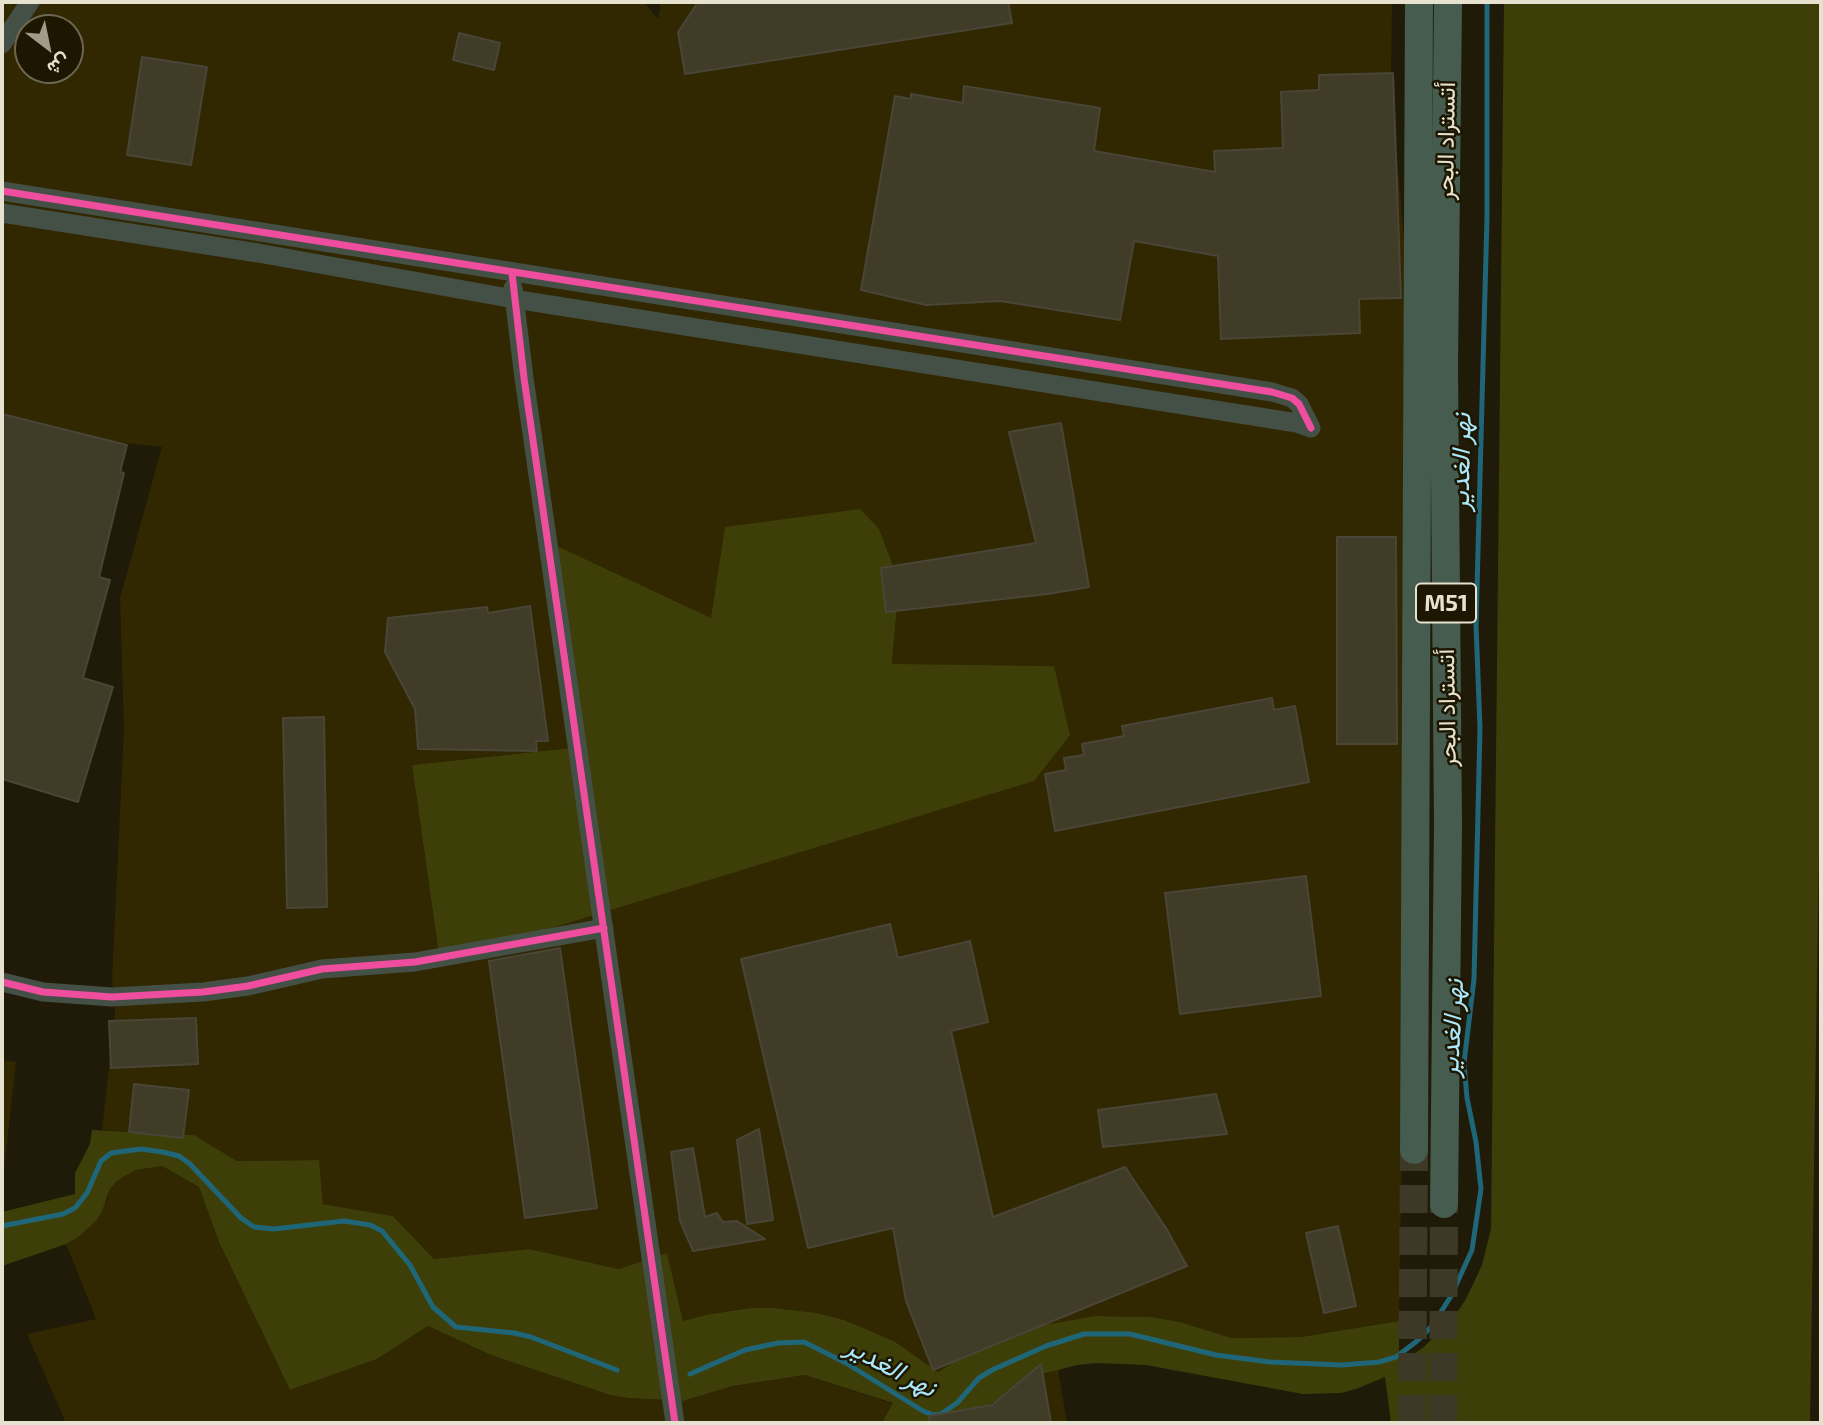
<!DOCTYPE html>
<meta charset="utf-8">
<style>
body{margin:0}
#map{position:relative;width:1823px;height:1425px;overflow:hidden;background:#201b09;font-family:"Exo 2",Vazirmatn,sans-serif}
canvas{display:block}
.frame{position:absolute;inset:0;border:4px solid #e7e2cf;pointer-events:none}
.north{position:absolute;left:14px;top:14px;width:70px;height:70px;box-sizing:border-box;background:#1d1701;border:2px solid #6e6853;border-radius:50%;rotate:148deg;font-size:19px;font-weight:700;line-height:28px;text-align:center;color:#e7e2cf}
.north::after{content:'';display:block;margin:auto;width:24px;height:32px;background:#a19c8a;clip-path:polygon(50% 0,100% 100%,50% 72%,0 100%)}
</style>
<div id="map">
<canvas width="1823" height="1425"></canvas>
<div class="frame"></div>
<div class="north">ش</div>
</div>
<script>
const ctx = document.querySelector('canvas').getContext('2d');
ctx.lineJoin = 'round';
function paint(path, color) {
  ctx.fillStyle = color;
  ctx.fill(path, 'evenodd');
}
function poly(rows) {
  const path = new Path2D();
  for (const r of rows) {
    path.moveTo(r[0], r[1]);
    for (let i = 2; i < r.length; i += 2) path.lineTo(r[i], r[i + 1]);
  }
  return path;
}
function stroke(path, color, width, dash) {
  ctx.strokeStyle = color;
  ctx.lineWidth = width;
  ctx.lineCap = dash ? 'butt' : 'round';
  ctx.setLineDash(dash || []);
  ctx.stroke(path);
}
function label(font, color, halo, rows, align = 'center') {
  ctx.font = font + ' "Exo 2",Vazirmatn,sans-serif';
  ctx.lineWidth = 5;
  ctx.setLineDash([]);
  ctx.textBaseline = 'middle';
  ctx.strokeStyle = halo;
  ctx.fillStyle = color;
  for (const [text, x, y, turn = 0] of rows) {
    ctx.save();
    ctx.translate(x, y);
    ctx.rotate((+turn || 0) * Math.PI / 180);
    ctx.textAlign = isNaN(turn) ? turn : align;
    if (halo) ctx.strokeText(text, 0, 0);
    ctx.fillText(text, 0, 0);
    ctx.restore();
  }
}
paint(poly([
 [2,2,644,2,658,19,661,2,1392,2,1391,86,1415,370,1399,1321,1301,1337,1232,1338,1180,1322,1152,1317,1095,1316,962,1357,938,1372,894,1341,844,1320,818,1313,773,1308,750,1308,705,1315,683,1321,667,1254,619,1269,529,1249,434,1259,393,1216,323,1204,318,1160,237,1161,194,1135,102,1130,115,1013,112,979,124,728,120,598,162,447,90,439,2,413],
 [28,28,70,28,70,70,28,70],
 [899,581,892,665,1053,666,440,962,412,765,571,748,711,618],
 [2,1060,16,1062,2,1187],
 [153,1166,162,1166,199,1187,219,1242,290,1390,377,1359,428,1326,491,1355,610,1395,628,1398,683,1401,733,1386,805,1375,894,1404,882,1423,66,1423,27,1334,96,1319,66,1244,77,1238,107,1201,110,1189,117,1181,135,1170],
 [1058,1369,1067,1423,936,1423,991,1404,1022,1383]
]), '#312701');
paint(poly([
 [1504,2,1821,2,1821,720,1810,1423,1391,1423,1385,1377,1356,1389,1341,1393,1303,1394,1146,1365,1096,1363,1077,1365,1039,1375,1022,1383,991,1404,936,1423,882,1423,893,1403,805,1375,733,1386,683,1401,628,1398,610,1395,491,1355,428,1326,377,1359,290,1390,219,1242,199,1187,162,1166,135,1170,117,1181,110,1189,102,1211,96,1221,77,1238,66,1244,2,1266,2,1212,75,1194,75,1173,90,1144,92,1130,194,1135,237,1161,319,1160,323,1204,393,1216,434,1259,529,1249,619,1269,667,1253,683,1321,705,1315,750,1308,773,1308,818,1313,844,1320,894,1341,938,1372,962,1357,1039,1326,1095,1316,1152,1317,1180,1322,1232,1338,1301,1337,1399,1321,1399,1364,1424,1347,1454,1317,1466,1299,1482,1265,1491,1229],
 [860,509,879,529,899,581,892,664,1054,666,1070,735,1034,781,440,962,412,765,571,748,544,540,711,618,725,527]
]), '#3e3e08');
stroke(poly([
 [2,1226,63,1214,75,1208,87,1193,101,1161,111,1153,141,1149,163,1152,179,1156,190,1164,241,1218,254,1227,274,1229,344,1221,370,1225,382,1231,410,1265,433,1307,456,1327,514,1333,531,1337,617,1370],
 [690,1374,745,1350,778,1343,804,1342,846,1363,923,1411,933,1415,941,1414,957,1403,979,1378,992,1370,1046,1346,1084,1334,1130,1334,1216,1355,1270,1362,1342,1365,1379,1362,1396,1357,1417,1341,1432,1326,1451,1296,1472,1250,1481,1189,1476,1142,1467,1098,1464,1063,1474,979,1480,728,1476,625,1487,217,1487,2]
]), '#1f6778', 5);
const building = poly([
 [698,2,1008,2,1012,23,685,74,678,32,698,2],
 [459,33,500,43,494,70,453,60,459,33],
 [142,57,207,67,191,165,127,155,142,57],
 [1393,73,1401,298,1359,299,1360,333,1221,339,1218,256,1134,241,1120,320,1000,301,926,305,861,290,895,96,911,99,911,94,963,103,964,86,1100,108,1094,151,1215,172,1214,151,1283,148,1281,92,1319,90,1319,75,1393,73],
 [2,414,127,445,120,472,124,473,99,577,110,580,83,678,113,687,78,802,2,779,2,414],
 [1061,423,1089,587,1048,594,886,612,881,568,1036,543,1009,432,1061,423],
 [1337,537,1396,537,1397,744,1337,744,1337,537],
 [530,606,548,741,536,741,537,751,418,749,415,709,385,652,388,618,487,607,488,613,530,606],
 [1272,698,1274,710,1295,706,1309,782,1055,831,1045,774,1066,770,1064,758,1084,755,1082,744,1124,736,1122,726,1272,698],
 [324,717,327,907,287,908,283,718,324,717],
 [1306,876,1321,996,1180,1014,1165,893,1306,876],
 [890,924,898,958,970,941,988,1022,951,1031,993,1217,1125,1167,1166,1228,1187,1266,933,1370,906,1301,893,1228,808,1248,741,959,890,924],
 [560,948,597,1208,525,1218,489,961,560,948],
 [196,1018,198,1064,111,1068,109,1021,196,1018],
 [134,1084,189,1090,183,1138,129,1132,134,1084],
 [1216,1094,1227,1134,1103,1147,1098,1110,1216,1094],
 [759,1129,773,1220,747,1224,737,1140,759,1129],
 [693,1148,705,1217,717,1213,723,1222,737,1221,765,1239,693,1251,680,1221,671,1152,693,1148],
 [1338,1226,1356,1306,1324,1313,1306,1233,1338,1226],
 [1041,1364,1051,1423,930,1423,929,1416,992,1405,1041,1364]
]);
paint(building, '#413c27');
stroke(building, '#494537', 2);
stroke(poly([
 [1412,1423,1414,1150],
 [1443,1423,1444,1204]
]), '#3e3927', 28, [28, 14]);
stroke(poly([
 [2,44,30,2],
 [2,191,1272,392,1292,398,1299,404,1311,428],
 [2,213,258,253,514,299,1297,423,1311,428],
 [513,288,524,378,675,1423],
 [2,982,43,992,112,997,203,992,248,986,322,969,415,962,604,928]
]), '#445045', 19);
stroke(poly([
 [1414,1150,1419,2],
 [1444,1204,1448,825,1444,365,1448,2]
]), '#455c4e', 28);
stroke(poly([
 [2,191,1272,392,1292,398,1299,404,1311,428],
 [512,273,524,378,675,1423],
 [2,982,43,992,112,997,203,992,248,986,322,969,415,962,604,928]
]), '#ef4d9e', 7);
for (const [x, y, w] of [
 [1446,603,60]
]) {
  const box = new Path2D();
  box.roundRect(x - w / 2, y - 19.5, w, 39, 5);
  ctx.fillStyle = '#1d1701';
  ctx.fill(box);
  stroke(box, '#e7e2cf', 2);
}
label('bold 23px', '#e7e2cf', null, [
 ["M51",1446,603]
]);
label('24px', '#e7e2cf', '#1d1701', [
 ["أتستراد البحر",1446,141,-89],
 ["أتستراد البحر",1447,708,-91]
]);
label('italic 26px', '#ace8fb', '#1d1701', [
 ["نهر الغدير",1461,462,-89],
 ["نهر الغدير",1452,1028,-87],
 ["نهر الغدير",891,1367,28]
]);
</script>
